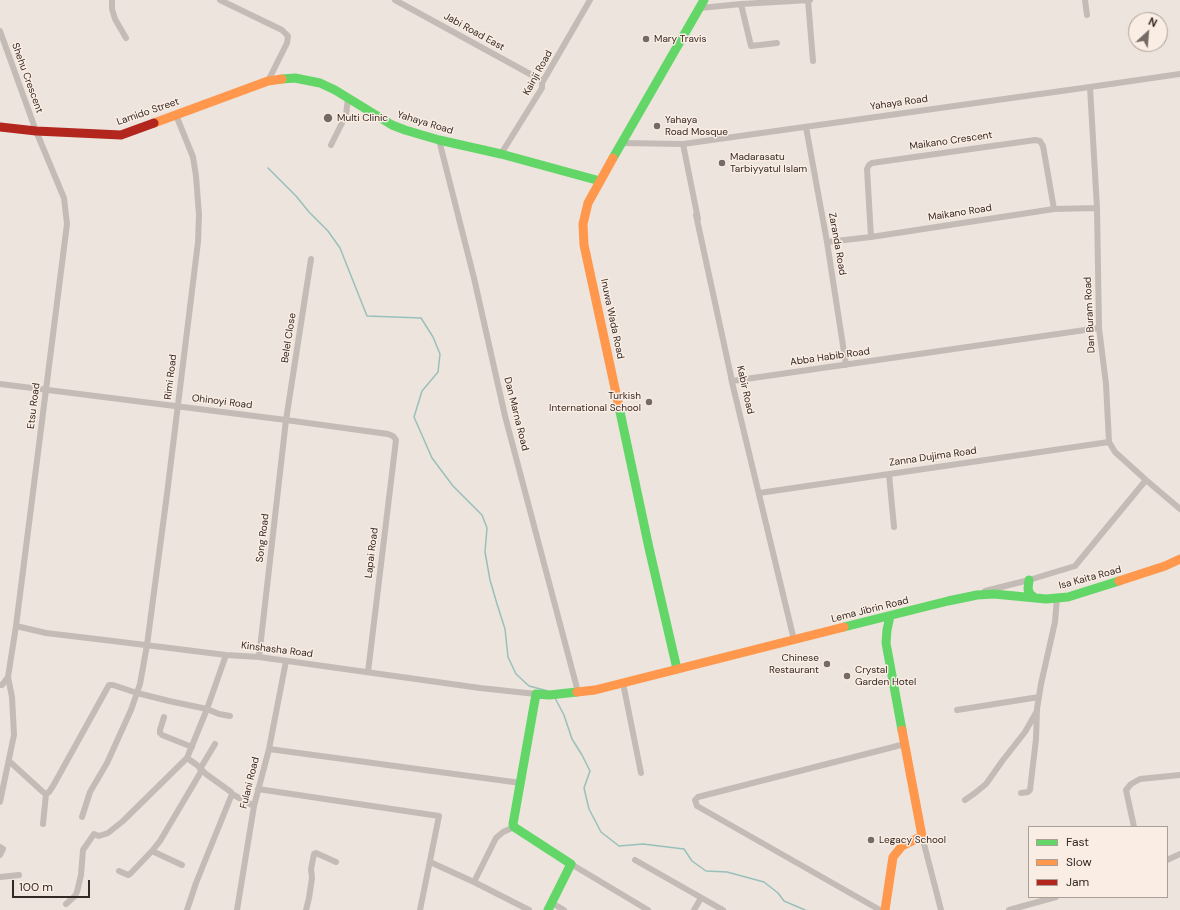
<!DOCTYPE html>
<style>
body{margin:0}
#map{position:relative;width:1180px;height:910px;overflow:hidden;background:#ece4dd;font-family:"DM Sans",sans-serif}
canvas{display:block}
.legend{position:absolute;left:1028px;top:826px;width:140px;height:72px;box-sizing:border-box;background:#faede3;border:1px solid #ab9f97;margin:0;padding:5px 7px;list-style:none;font-size:12px;color:#352925}
.legend li{display:flex;align-items:center;gap:8px;height:20px}
.legend b{width:20px;border:1px solid #ab9f97}
.north{position:absolute;left:1128px;top:12px;width:40px;height:40px;box-sizing:border-box;background:#faede3;border:1px solid #ab9f97;border-radius:50%;rotate:26deg;font-size:11px;font-weight:700;line-height:16px;text-align:center;color:#352925}
.north::after{content:'';display:block;margin:auto;width:14px;height:18px;background:#756a65;clip-path:polygon(50% 0,100% 100%,50% 72%,0 100%)}
.scale{position:absolute;left:12px;top:880px;width:78px;height:18px;box-sizing:border-box;border:2px solid #352925;border-top:0;padding-left:5px;font-size:12px;line-height:14px;white-space:nowrap;color:#352925;-webkit-text-stroke:3px #faede3;paint-order:stroke}
</style>
<div id="map">
<canvas width="1180" height="910"></canvas>
<ul class="legend">
<li><b style="height:5px;background:#63d668"></b>Fast</li>
<li><b style="height:5px;background:#ff974d"></b>Slow</li>
<li><b style="height:5px;background:#b3261e"></b>Jam</li>
</ul>
<div class="north">N</div>
<div class="scale">100 m</div>
</div>
<script>
const ctx = document.querySelector('canvas').getContext('2d');
ctx.lineJoin = 'round';
function poly(rows) {
  const path = new Path2D();
  for (const r of rows) {
    path.moveTo(r[0], r[1]);
    for (let i = 2; i < r.length; i += 2) path.lineTo(r[i], r[i + 1]);
  }
  return path;
}
function stroke(path, color, width, dash) {
  ctx.strokeStyle = color;
  ctx.lineWidth = width;
  ctx.lineCap = dash ? 'butt' : 'round';
  ctx.setLineDash(dash || []);
  ctx.stroke(path);
}
function label(font, color, halo, rows, align = 'center') {
  ctx.font = font + ' "DM Sans",sans-serif';
  ctx.lineWidth = 3;
  ctx.setLineDash([]);
  ctx.textBaseline = 'middle';
  ctx.strokeStyle = halo;
  ctx.fillStyle = color;
  for (const [text, x, y, turn = 0] of rows) {
    ctx.save();
    ctx.translate(x, y);
    ctx.rotate((+turn || 0) * Math.PI / 180);
    ctx.textAlign = isNaN(turn) ? turn : align;
    if (halo) ctx.strokeText(text, 0, 0);
    ctx.fillText(text, 0, 0);
    ctx.restore();
  }
}
stroke(poly([
 [268,168,296,196,309,212,328,231,340,248,367,316,421,318,433,337,440,354,438,372,422,391,414,417,432,458,453,486,482,515,487,528,485,552,490,580,497,604,505,629,508,657,516,674,529,686,548,691],
 [555,698,564,715,572,739,582,755,590,771,584,788,589,809,601,832,619,846,643,844,684,849,692,861,706,871,727,872,764,882,778,893,784,901,805,910]
]), '#98c0bb', 1.5);
stroke(poly([
 [112,0,112,9,115,19,126,38],
 [220,0,282,30,288,36,287,43,268,81],
 [395,0,541,80,542,83],
 [808,0,813,61],
 [1085,0,1087,15],
 [741,4,751,46,777,43],
 [700,8,741,4,810,0],
 [0,31,36,131,64,198,67,224,16,626,8,677,2,685,0,685],
 [1090,87,1097,208,1099,328,1106,384,1109,442,1115,452,1146,480,1180,509],
 [806,127,827,242,846,365],
 [439,140,474,278,505,416,578,692],
 [621,143,683,144,1090,87,1180,74],
 [683,144,698,219],
 [331,145,346,115,348,98],
 [501,154,542,88,542,83,590,0],
 [696,215,732,381,1099,328],
 [871,237,867,169,869,165,872,163,1035,140,1040,141,1043,146,1054,209],
 [827,242,871,237,1054,209,1097,208],
 [731,378,794,640],
 [0,384,286,420,388,434,393,436,396,440,368,672],
 [889,474,894,527],
 [759,493,1109,442],
 [985,591,1029,580,1075,566,1146,480],
 [16,626,46,633,113,641,226,655,259,657,480,688,536,694],
 [259,657,286,420,311,259],
 [623,683,641,773],
 [957,710,1039,697],
 [164,717,160,730,160,733,162,735,192,747],
 [269,749,521,783],
 [187,758,197,765,206,774,231,792,232,794,254,806],
 [9,761,43,792,46,794],
 [200,769,215,744],
 [258,789,439,816,420,910],
 [1021,793,1028,792,1030,790,1036,739,1037,709,1041,684,1055,622,1057,598],
 [965,800,975,793,986,784,1003,760,1025,732,1037,711],
 [0,802,14,735,12,697,8,677],
 [82,817,90,792,107,763,131,710,140,684,147,645,167,494,198,242,199,215,196,176,193,157,176,115],
 [43,824,46,794,49,792,53,786,109,685,113,685,137,693,169,701,207,709,219,714,230,716],
 [1134,827,1126,790,1131,784,1140,779,1180,775],
 [922,836,941,910],
 [0,847,3,849,0,855],
 [152,851,182,865],
 [635,860,723,910],
 [1167,860,1180,854],
 [430,862,474,882,529,910],
 [571,864,648,910],
 [119,871,128,875,130,874,152,851,160,841,202,770],
 [0,877,19,875],
 [474,882,496,838,503,832,514,827],
 [552,903,564,910],
 [66,904,75,896,77,892,81,875,83,850,94,834,99,836,108,833,123,821,187,758,207,709,226,655],
 [187,910,196,883,232,794],
 [237,910,254,806,269,749,286,661],
 [306,910,309,898,312,878,311,869,314,854,316,853,336,862],
 [694,910,701,898],
 [880,910,697,806,695,800,698,797,905,744],
 [1009,910,1056,897]
]), '#c4bbb6', 6);
stroke(poly([
 [282,79,295,78,320,83,335,90,392,125,405,130,439,140,501,154,600,181],
 [613,158,704,0],
 [619,407,649,548,677,669],
 [1029,580,1028,589,1030,594,1035,598],
 [890,616,887,630,886,643,902,730],
 [844,627,948,601,977,595,994,594,1046,599,1068,597,1119,581],
 [548,910,571,864,514,827,513,824,536,694,549,695,577,692]
]), '#63d668', 9);
stroke(poly([
 [154,123,268,81,282,79],
 [613,158,588,203,583,224,584,245,619,407],
 [1119,581,1165,566,1180,559],
 [577,692,595,690,844,627],
 [885,910,893,857,902,846,922,836,902,730]
]), '#ff974d', 9);
stroke(poly([
 [0,127,36,131,121,135,154,123]
]), '#b3261e', 9);
for (const [x, y, r, color] of [
 [646,39,4,"#756a65"],
 [328,118,5,"#756a65"],
 [657,126,4,"#756a65"],
 [722,163,4,"#756a65"],
 [649,402,4,"#756a65"],
 [827,664,4,"#756a65"],
 [847,676,4,"#756a65"],
 [871,840,4,"#756a65"]
]) {
  const dot = new Path2D();
  dot.arc(x, y, r, 0, 2 * Math.PI);
  ctx.fillStyle = color;
  ctx.fill(dot);
  stroke(dot, '#faede3', 1.5);
}
label('10px', '#352925', '#faede3', [
 ["Jabi Road East",474,32,29],
 ["Kainji Road",538,73,-61],
 ["Shehu Crescent",27,78,70],
 ["Yahaya Road",899,103,-8],
 ["Lamido Street",148,112,-19],
 ["Yahaya Road",425,123,17],
 ["Maikano Crescent",951,141,-8],
 ["Maikano Road",960,213,-9],
 ["Zaranda Road",837,244,80],
 ["Dan Buram Road",1090,315,-93],
 ["Inuwa Wada Road",612,319,78],
 ["Belel Close",289,338,-81],
 ["Abba Habib Road",830,357,-8],
 ["Rimi Road",171,377,-83],
 ["Kabir Road",745,390,77],
 ["Ohinoyi Road",222,402,7],
 ["Etsu Road",34,406,-83],
 ["Dan Marna Road",516,414,76],
 ["Zanna Dujima Road",933,457,-8],
 ["Song Road",263,538,-83],
 ["Lapai Road",372,553,-83],
 ["Isa Kaita Road",1090,578,-15],
 ["Lema Jibrin Road",870,610,-14],
 ["Kinshasha Road",277,650,7],
 ["Fulani Road",250,783,-76]
]);
label('10px', '#352925', '#faede3', [
 ["Mary Travis",654,39],
 ["Multi Clinic",337,118],
 ["Yahaya",665,120],
 ["Road Mosque",665,132],
 ["Madarasatu",730,157],
 ["Tarbiyyatul Islam",730,169],
 ["Turkish",641,396,"right"],
 ["International School",641,408,"right"],
 ["Chinese",819,658,"right"],
 ["Restaurant",819,670,"right"],
 ["Crystal",855,670],
 ["Garden Hotel",855,682],
 ["Legacy School",879,840]
], 'left');
</script>
